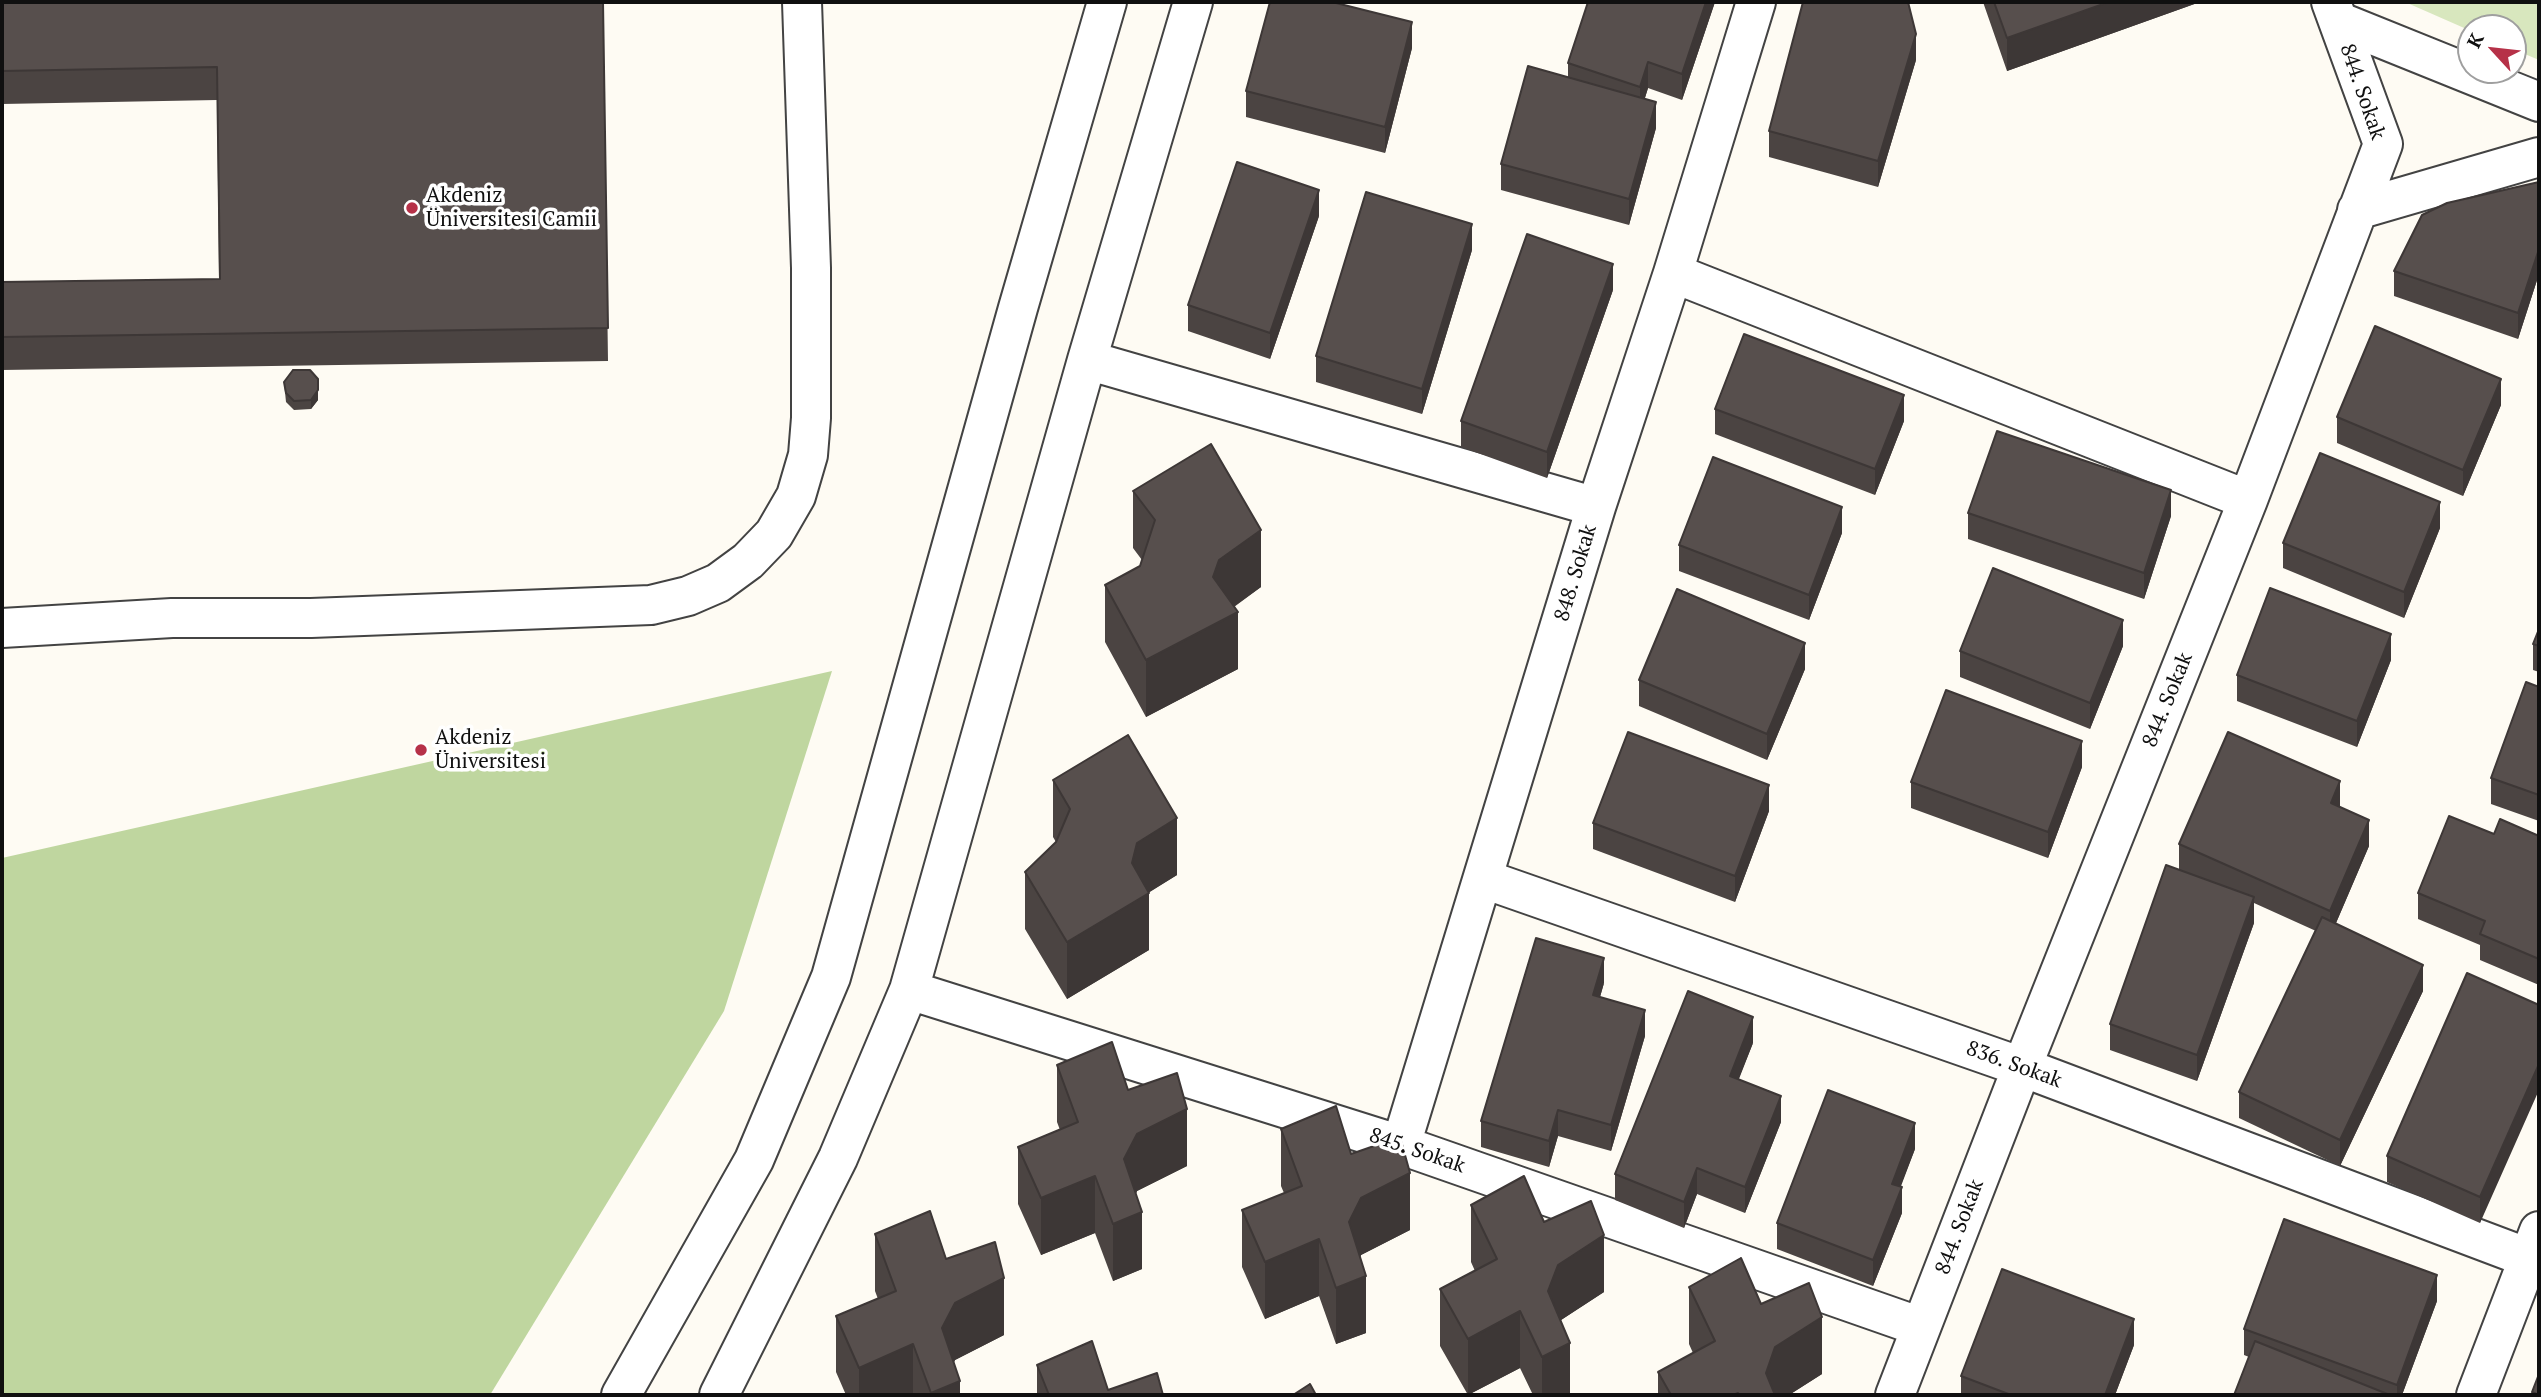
<!DOCTYPE html>
<meta charset="utf-8">
<style>
body{margin:0}
#map{position:relative;width:2541px;height:1397px;overflow:hidden;background:#fefbf3;font-family:"PT Serif",serif}
canvas{display:block}
.frame{position:absolute;inset:0;border:4px solid #101010;pointer-events:none}
.north{position:absolute;left:2457px;top:14px;width:70px;height:70px;box-sizing:border-box;background:#fff;border:2px solid #9f9f9f;border-radius:50%;rotate:297deg;font-size:19px;font-weight:700;line-height:28px;text-align:center;color:#101010}
.north::after{content:'';display:block;margin:auto;width:24px;height:32px;background:#b63148;clip-path:polygon(50% 0,100% 100%,50% 72%,0 100%)}
</style>
<div id="map">
<canvas width="2541" height="1397"></canvas>
<div class="frame"></div>
<div class="north">K</div>
</div>
<script>
const ctx = document.querySelector('canvas').getContext('2d');
ctx.lineJoin = 'round';
function paint(path, color) {
  ctx.fillStyle = color;
  ctx.fill(path, 'evenodd');
}
function poly(rows) {
  const path = new Path2D();
  for (const r of rows) {
    path.moveTo(r[0], r[1]);
    for (let i = 2; i < r.length; i += 2) path.lineTo(r[i], r[i + 1]);
  }
  return path;
}
function stroke(path, color, width, dash) {
  ctx.strokeStyle = color;
  ctx.lineWidth = width;
  ctx.lineCap = dash ? 'butt' : 'round';
  ctx.setLineDash(dash || []);
  ctx.stroke(path);
}
function label(font, color, halo, rows, align = 'center') {
  ctx.font = font + ' "PT Serif",serif';
  ctx.lineWidth = 7;
  ctx.setLineDash([]);
  ctx.textBaseline = 'middle';
  ctx.strokeStyle = halo;
  ctx.fillStyle = color;
  for (const [text, x, y, turn = 0] of rows) {
    ctx.save();
    ctx.translate(x, y);
    ctx.rotate((+turn || 0) * Math.PI / 180);
    ctx.textAlign = isNaN(turn) ? turn : align;
    if (halo) ctx.strokeText(text, 0, 0);
    ctx.fillText(text, 0, 0);
    ctx.restore();
  }
}
paint(poly([
 [2405,2,2539,2,2539,60,2513,49,2513,28,2471,28,2471,31]
]), '#d8e7be');
paint(poly([
 [832,671,724,1011,490,1395,2,1395,2,858]
]), '#bfd69f');
const minor = poly([
 [2338,21,2539,102],
 [2357,210,2539,157],
 [1673,273,2248,500],
 [1087,360,1596,507],
 [2,628,172,618,311,618,651,605,688,596,718,583,748,561,774,534,796,496,808,455,811,418,811,268,802,2],
 [1484,879,2022,1067,2539,1262],
 [909,990,1401,1145,1921,1327],
 [1401,1145,1596,507,1673,273,1756,2],
 [621,1395,754,1160,831,977,1018,308,1107,2],
 [719,1395,838,1158,909,990,1087,360,1193,2],
 [1895,1395,2022,1067,2248,500,2383,144,2331,2],
 [2476,1395,2539,1231]
]);
stroke(minor, '#434343', 42);
stroke(minor, '#fff', 38);
paint(poly([
 [2,2,603,2,608,361,2,370,2,282,219,279,217,100,2,104],
 [1715,2,1682,100,1648,88,1645,98,1656,128,1629,225,1501,190,1501,164,1568,77,1568,63],
 [1983,2,2200,2,2007,71],
 [1412,48,1385,153,1246,117,1246,91],
 [1916,60,1878,187,1769,157,1769,131],
 [2539,182,2539,274,2518,339,2394,296,2394,271],
 [1319,216,1270,359,1188,331,1188,305],
 [1472,250,1422,414,1316,382,1316,356],
 [1613,290,1547,478,1461,447,1461,421],
 [284,382,318,400,311,409,294,410,286,402],
 [2501,405,2463,496,2337,443,2337,417],
 [1715,409,1904,421,1875,495,1715,434],
 [1133,491,1261,587,1234,607,1238,669,1146,717,1105,642,1105,585,1140,566,1142,560,1133,548],
 [1968,513,2171,516,2144,599,1968,539],
 [2440,528,2404,618,2283,568,2283,543],
 [1842,533,1809,620,1679,571,1679,545],
 [2539,629,2539,672,2533,670,2533,644],
 [2123,646,2090,729,1960,677,1960,651],
 [2391,660,2357,747,2237,701,2237,675],
 [1805,669,1767,760,1639,706,1639,680],
 [2539,687,2539,821,2491,804,2491,778],
 [2082,767,2048,858,1911,808,1911,782],
 [1053,780,1177,875,1149,892,1149,950,1067,999,1025,929,1025,872,1056,842,1053,837],
 [2340,807,2369,846,2336,923,2423,991,2340,1166,2239,1118,2239,1092,2316,931,2254,903,2254,923,2197,1081,2110,1050,2110,1024,2179,870,2179,844],
 [1769,811,1735,902,1593,849,1593,823],
 [2494,834,2539,836,2539,985,2480,960,2480,945,2418,919,2418,893],
 [1604,983,1600,997,1645,1036,1611,1151,1558,1136,1549,1167,1481,1147,1481,1121],
 [2539,1005,2480,1223,2387,1182,2387,1156],
 [1753,1043,1738,1080,1781,1122,1745,1213,1697,1194,1684,1228,1615,1200,1615,1174],
 [1057,1065,1128,1090,1187,1166,1137,1191,1136,1194,1142,1269,1113,1281,1095,1233,1041,1255,1018,1204,1018,1147,1060,1130,1057,1122],
 [1281,1129,1351,1154,1410,1230,1361,1255,1360,1257,1366,1333,1336,1344,1319,1296,1265,1319,1242,1267,1242,1210,1284,1193,1281,1186],
 [1915,1149,1900,1187,1902,1213,1873,1286,1777,1249,1777,1223],
 [1471,1205,1544,1222,1604,1292,1561,1320,1570,1395,1533,1395,1520,1368,1468,1395,1440,1346,1440,1289,1475,1271,1471,1262],
 [875,1234,946,1259,1004,1335,955,1360,954,1362,960,1395,846,1395,836,1372,836,1316,878,1299,875,1291],
 [1689,1287,1761,1304,1822,1374,1789,1395,1658,1395,1658,1372,1693,1353,1689,1344],
 [2437,1301,2402,1395,2234,1395,2249,1357,2244,1355,2244,1329],
 [2134,1345,2115,1395,1961,1395,1961,1376],
 [1037,1365,1108,1390,1163,1395,1037,1395]
]), '#4b4442');
paint(poly([
 [1706,2,1715,2,1682,100,1682,74],
 [2109,2,2200,2,2007,71,2007,38],
 [1412,22,1412,48,1385,153,1385,127],
 [1916,34,1916,60,1878,187,1878,161],
 [1648,62,1648,88,1640,113,1640,87],
 [1656,102,1656,128,1629,225,1629,199],
 [1319,190,1319,216,1270,359,1270,333],
 [1472,224,1472,250,1422,414,1422,389],
 [2539,249,2539,274,2518,339,2518,313],
 [1613,264,1613,290,1547,478,1547,452],
 [2501,379,2501,405,2463,496,2463,470],
 [318,390,318,400,311,409,311,400],
 [1904,395,1904,421,1875,495,1875,469],
 [2171,490,2171,516,2144,599,2144,573],
 [2440,502,2440,528,2404,618,2404,592],
 [1842,507,1842,533,1809,620,1809,595],
 [1261,530,1261,587,1219,617,1238,612,1238,669,1146,717,1146,660,1213,577,1219,560],
 [2123,620,2123,646,2090,729,2090,703],
 [2391,634,2391,660,2357,747,2357,721],
 [1805,643,1805,669,1767,760,1767,734],
 [2082,741,2082,767,2048,858,2048,832],
 [2340,781,2340,807,2331,829,2331,803],
 [1769,785,1769,811,1735,902,1735,876],
 [1177,818,1177,875,1137,900,1149,893,1149,950,1067,999,1067,942,1132,863,1137,843],
 [2369,820,2369,846,2330,937,2330,911],
 [2254,897,2254,923,2197,1081,2197,1055],
 [1604,958,1604,983,1593,1021,1593,995],
 [2423,965,2423,991,2340,1166,2340,1140],
 [1645,1010,1645,1036,1611,1151,1611,1125],
 [1753,1017,1753,1043,1730,1102,1730,1076],
 [2539,1064,2539,1090,2480,1223,2480,1197],
 [1781,1096,1781,1122,1745,1213,1745,1187],
 [1187,1109,1187,1166,1137,1191,1124,1216,1124,1159,1137,1134],
 [1558,1110,1558,1136,1549,1167,1549,1141],
 [1915,1123,1915,1149,1892,1210,1892,1184],
 [1697,1168,1697,1194,1684,1228,1684,1202],
 [1410,1173,1410,1230,1361,1255,1349,1279,1349,1222,1361,1198],
 [1095,1176,1095,1233,1041,1255,1041,1198],
 [1902,1187,1902,1213,1873,1286,1873,1260],
 [1142,1212,1142,1269,1113,1281,1113,1224],
 [1604,1235,1604,1292,1558,1322,1548,1291,1558,1265],
 [1319,1239,1319,1296,1265,1319,1265,1262],
 [2437,1275,2437,1301,2402,1395,2397,1395,2397,1385],
 [1366,1276,1366,1333,1336,1344,1336,1288],
 [1004,1278,1004,1335,955,1360,942,1385,942,1328,955,1303],
 [1520,1311,1520,1368,1468,1395,1468,1339],
 [1822,1317,1822,1374,1789,1395,1766,1395,1766,1373,1775,1347],
 [2134,1319,2134,1345,2115,1395,2105,1395],
 [1570,1343,1570,1395,1542,1395,1542,1357],
 [913,1344,913,1395,859,1395,859,1368],
 [960,1381,960,1395,931,1395,931,1393]
]), '#3d3736');
const building = poly([
 [2,2,603,2,608,328,2,337,2,282,220,279,217,67,2,71,2,2],
 [1270,2,1332,2,1412,22,1385,127,1246,91,1270,2],
 [1588,2,1706,2,1682,74,1648,62,1640,87,1568,63,1588,2],
 [1803,2,1908,2,1916,34,1878,161,1769,131,1803,2],
 [1994,2,2109,2,2007,38,1994,2],
 [1528,66,1656,102,1629,199,1501,164,1528,66],
 [1237,162,1319,190,1270,333,1188,305,1237,162],
 [2539,182,2539,249,2518,313,2394,271,2422,215,2447,203,2539,182],
 [1366,192,1472,224,1422,389,1316,356,1366,192],
 [1527,234,1613,264,1547,452,1461,421,1527,234],
 [2375,326,2501,379,2463,470,2337,417,2375,326],
 [1744,334,1904,395,1875,469,1715,409,1744,334],
 [293,370,310,370,318,379,318,390,311,400,294,401,286,393,284,382,293,370],
 [1997,431,2171,490,2144,573,1968,513,1997,431],
 [1211,444,1261,530,1219,560,1213,577,1238,612,1146,660,1105,585,1140,566,1155,520,1133,491,1211,444],
 [2320,453,2440,502,2404,592,2283,543,2320,453],
 [1713,457,1842,507,1809,595,1679,545,1713,457],
 [1993,568,2123,620,2090,703,1960,651,1993,568],
 [2270,588,2391,634,2357,721,2237,675,2270,588],
 [1677,589,1805,643,1767,734,1639,680,1677,589],
 [2539,629,2539,646,2533,644,2539,629],
 [2526,682,2539,687,2539,795,2491,778,2526,682],
 [1946,690,2082,741,2048,832,1911,782,1946,690],
 [1628,732,1769,785,1735,876,1593,823,1628,732],
 [2228,732,2340,781,2331,803,2369,820,2330,911,2179,844,2228,732],
 [1128,735,1177,818,1137,843,1132,863,1149,893,1067,942,1025,872,1056,842,1070,809,1053,780,1128,735],
 [2449,816,2494,834,2500,819,2539,836,2539,959,2480,934,2485,921,2418,893,2449,816],
 [2166,865,2254,897,2197,1055,2110,1024,2166,865],
 [2322,917,2423,965,2340,1140,2239,1092,2322,917],
 [1536,938,1604,958,1593,995,1645,1010,1611,1125,1558,1110,1549,1141,1481,1121,1536,938],
 [2467,973,2539,1005,2539,1064,2480,1197,2387,1156,2467,973],
 [1688,991,1753,1017,1730,1076,1781,1096,1745,1187,1697,1168,1684,1202,1615,1174,1688,991],
 [1112,1042,1128,1090,1177,1073,1187,1109,1137,1134,1124,1159,1142,1212,1113,1224,1095,1176,1041,1198,1018,1147,1078,1122,1057,1065,1112,1042],
 [1828,1090,1915,1123,1892,1184,1902,1187,1873,1260,1777,1223,1828,1090],
 [1336,1106,1351,1154,1400,1137,1410,1173,1361,1198,1349,1222,1366,1276,1336,1288,1319,1239,1265,1262,1242,1210,1302,1186,1281,1129,1336,1106],
 [1524,1176,1544,1222,1591,1201,1604,1235,1558,1265,1548,1291,1570,1343,1542,1357,1520,1311,1468,1339,1440,1289,1497,1259,1471,1205,1524,1176],
 [930,1211,946,1259,995,1242,1004,1278,955,1303,942,1328,960,1381,931,1393,913,1344,859,1368,836,1316,896,1291,875,1234,930,1211],
 [2284,1219,2437,1275,2397,1385,2244,1329,2284,1219],
 [1741,1258,1761,1304,1809,1283,1822,1317,1775,1347,1766,1373,1775,1395,1739,1395,1738,1393,1733,1395,1671,1395,1658,1372,1715,1341,1689,1287,1741,1258],
 [2002,1269,2134,1319,2105,1395,2011,1395,1961,1376,2002,1269],
 [1092,1341,1108,1390,1157,1373,1163,1395,1049,1395,1037,1365,1092,1341],
 [2255,1341,2390,1395,2234,1395,2255,1341],
 [2539,1374,2539,1395,2532,1392,2539,1374],
 [1310,1384,1316,1395,1293,1395,1310,1384]
]);
paint(building, '#574f4d');
stroke(building, '#3d3736', 2);
for (const [x, y, r, color] of [
 [412,208,7,"#b63148"],
 [421,750,7,"#b63148"]
]) {
  const dot = new Path2D();
  dot.arc(x, y, r, 0, 2 * Math.PI);
  ctx.fillStyle = color;
  ctx.fill(dot);
  stroke(dot, '#fff', 2.5);
}
label('21px', '#101010', '#fff', [
 ["844. Sokak",2362,92,71],
 ["848. Sokak",1576,573,-73],
 ["844. Sokak",2168,700,-68],
 ["836. Sokak",2014,1065,20],
 ["845. Sokak",1417,1151,19],
 ["844. Sokak",1960,1227,-69]
]);
label('21px', '#101010', '#fff', [
 ["Akdeniz",426,196],
 ["Üniversitesi Camii",426,220],
 ["Akdeniz",435,738],
 ["Üniversitesi",435,762]
], 'left');
</script>
